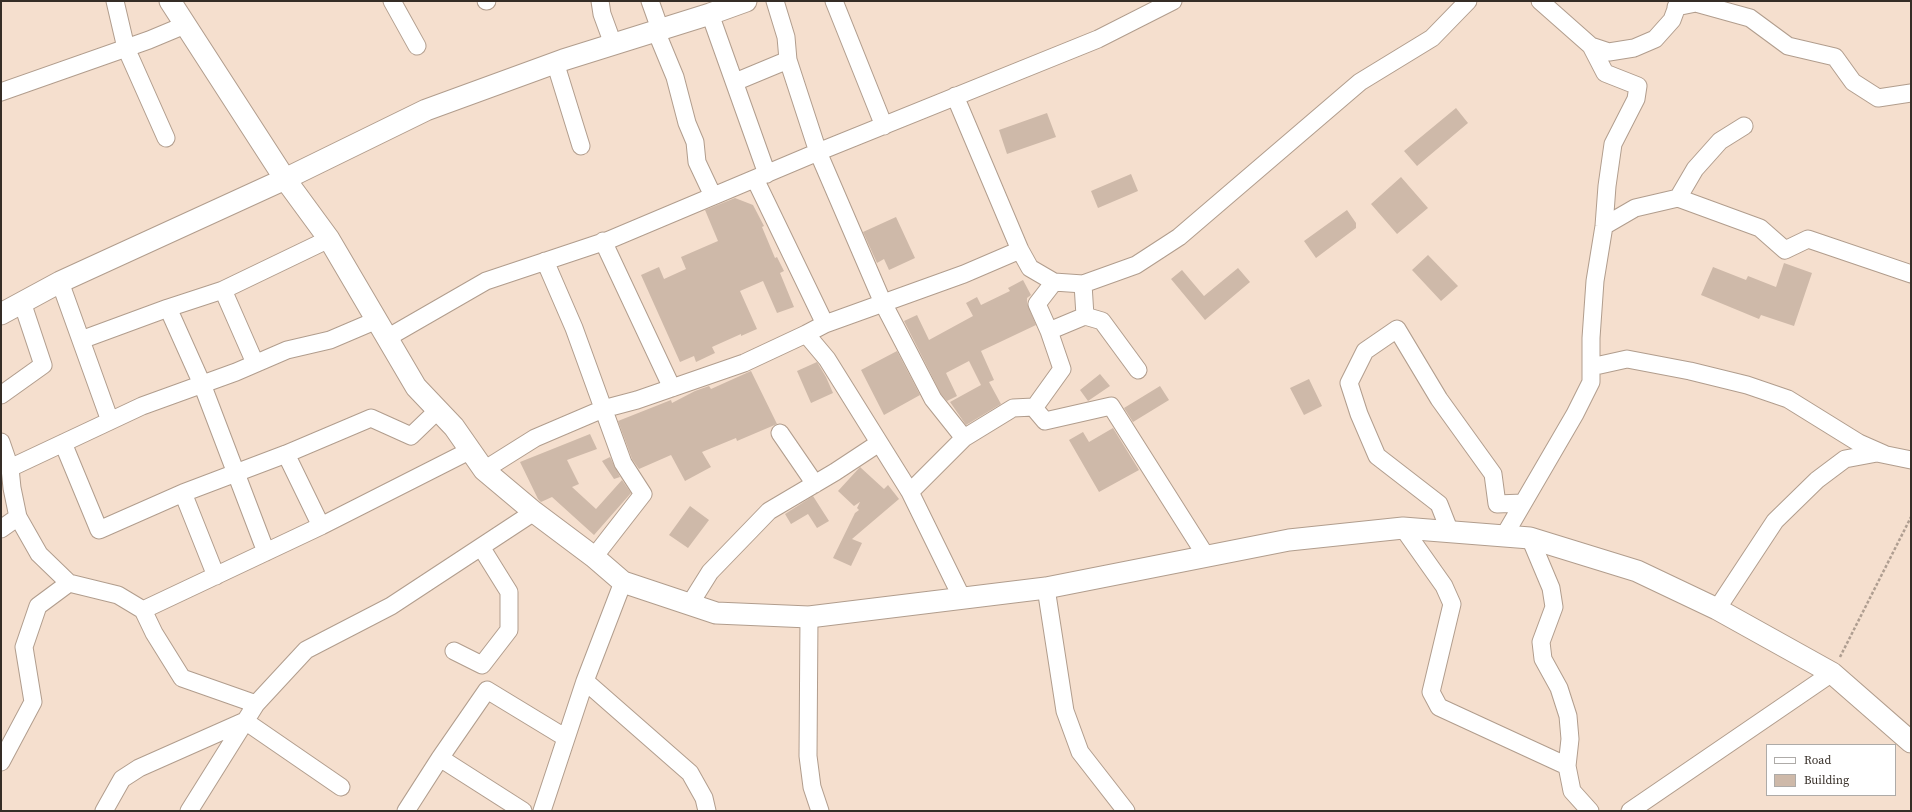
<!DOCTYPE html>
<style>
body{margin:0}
#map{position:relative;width:1912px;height:812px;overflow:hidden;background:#f5dfce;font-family:"Source Serif 4",serif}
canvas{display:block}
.frame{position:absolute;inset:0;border:2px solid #352d26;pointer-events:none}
.legend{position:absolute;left:1766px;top:744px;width:130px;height:52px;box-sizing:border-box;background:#fff;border:1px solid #aeaba8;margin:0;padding:5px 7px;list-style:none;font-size:12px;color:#352d26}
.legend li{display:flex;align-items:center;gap:8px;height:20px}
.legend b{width:20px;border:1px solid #aeaba8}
</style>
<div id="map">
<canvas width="1912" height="812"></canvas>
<div class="frame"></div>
<ul class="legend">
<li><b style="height:5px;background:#fff"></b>Road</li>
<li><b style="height:11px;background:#ceb9a9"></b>Building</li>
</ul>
</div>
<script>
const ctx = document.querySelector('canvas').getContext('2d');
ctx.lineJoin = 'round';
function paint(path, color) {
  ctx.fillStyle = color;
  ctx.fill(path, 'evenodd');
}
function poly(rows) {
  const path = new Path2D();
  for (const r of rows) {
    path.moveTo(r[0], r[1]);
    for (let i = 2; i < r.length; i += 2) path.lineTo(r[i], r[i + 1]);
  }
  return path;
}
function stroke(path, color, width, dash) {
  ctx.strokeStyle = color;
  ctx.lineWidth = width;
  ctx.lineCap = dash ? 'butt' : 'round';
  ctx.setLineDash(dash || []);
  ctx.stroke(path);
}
paint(poly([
 [1456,108,1468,123,1417,166,1404,151],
 [1047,113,1056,137,1007,154,999,130],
 [1131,174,1138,191,1098,208,1091,191],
 [1401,177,1428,208,1397,234,1371,204],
 [735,198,753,205,764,226,762,227,775,258,777,257,784,271,780,273,794,307,777,313,763,281,740,291,757,329,741,336,741,334,712,347,715,353,696,362,694,356,680,362,641,275,659,267,664,279,686,269,681,257,718,241,705,210],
 [1347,210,1356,223,1356,228,1316,258,1304,241],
 [896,217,915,258,889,270,884,259,877,263,863,232],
 [1428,255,1458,286,1441,301,1412,270],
 [1784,263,1812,273,1794,326,1761,315,1759,319,1701,295,1713,267,1746,280,1748,276,1776,287],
 [1238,268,1250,282,1205,320,1171,279,1182,270,1204,296],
 [1023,280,1031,295,1027,298,1027,303,1036,325,981,351,994,380,989,382,1001,404,966,425,950,402,981,385,969,361,946,373,957,396,947,401,941,394,904,321,917,315,929,340,973,316,966,303,977,297,981,305,1010,291,1008,288],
 [897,351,920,395,884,415,861,370],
 [817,362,826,377,833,393,811,403,797,371],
 [751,371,777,424,737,441,736,438,702,452,711,467,685,481,671,455,639,469,632,459,618,421,671,400,672,403,695,391,709,386,711,389],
 [1100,374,1110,386,1088,401,1080,390],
 [1309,379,1322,406,1304,415,1290,388],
 [1160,386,1169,400,1133,422,1124,408],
 [1113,428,1139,470,1099,492,1069,440,1083,432,1089,442],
 [590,434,597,449,567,460,579,484,572,487,596,509,622,480,631,493,594,535,552,497,541,502,538,499,520,462],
 [610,457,620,477,614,479,602,461],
 [860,467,884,489,888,485,899,499,852,539,862,543,851,566,833,558,855,513,859,510,857,508,860,502,854,506,838,491],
 [813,496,829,521,817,528,808,514,791,524,785,514],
 [690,506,709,520,688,548,669,535]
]), '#ceb9a9');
const minor = poly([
 [115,1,126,48,166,138],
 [392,1,417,46],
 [486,1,487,1],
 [600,1,602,14,613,44],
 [650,1,660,29],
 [775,1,786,37,788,60,818,152,883,303,933,399,964,438],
 [834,1,884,126],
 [1676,7,1696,3,1750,18,1788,46,1835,57,1853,82,1878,98,1911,93],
 [710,14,767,174],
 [656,31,675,77,687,123,695,142,697,162,713,196],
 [1591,46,1609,52,1634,48,1655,39,1672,20,1679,1],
 [555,62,581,146],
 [735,82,788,60],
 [1,92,149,40,185,25],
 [955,96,1020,250,1030,268,1054,282,1083,284,1136,265,1179,237,1360,82,1432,38,1468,1],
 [755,179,825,324],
 [1678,198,1760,228,1785,250,1808,239,1911,274],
 [1604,226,1635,208,1678,198,1695,169,1720,141,1744,126],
 [603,241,672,388],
 [545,261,574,328,623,463,643,494,594,557],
 [60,282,110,421],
 [1054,282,1037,304,1049,331,1085,316],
 [1083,284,1085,316,1102,321,1138,370],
 [223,290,329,239],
 [168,308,223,290,255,363],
 [1049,331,1062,369,1034,408,1045,421,1111,406,1206,556],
 [806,334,827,359,910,492],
 [387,338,486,281,609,240,818,152,1098,39,1173,1],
 [81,340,168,308,202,384,266,552],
 [1591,367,1627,359,1690,371,1747,385,1788,399,1859,443,1884,454],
 [1,395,43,365,22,302],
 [780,433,815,484],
 [1,442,10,468],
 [63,443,99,530,183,493,216,576],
 [286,454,321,526],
 [484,470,535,438,603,409,637,400,744,363,806,334,825,324,964,274,1020,250],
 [183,493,286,454,371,418,411,436,438,410],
 [18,517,12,488,10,468,142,406,236,372,287,350,330,340,377,320],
 [1403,528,1444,586,1452,604,1431,692,1439,707,1567,766],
 [1,529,18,517,39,554,69,583,118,595,143,610,154,633,182,678,256,704],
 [1450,532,1439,504,1377,456,1359,414,1349,383,1365,351,1397,329,1439,399,1493,474,1497,504,1523,503],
 [1504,536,1575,414,1591,382,1591,338,1595,281,1604,226,1607,186,1613,144,1636,99,1638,86,1605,73,1591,46,1540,1],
 [1530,538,1551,588,1554,607,1541,642,1543,659,1559,688,1568,716,1570,739,1567,766,1572,791,1590,811],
 [1046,588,1065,711,1080,752,1126,811],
 [962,598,910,492,964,438,1013,408,1034,407],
 [690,604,710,572,769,511,835,472,879,443],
 [1717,609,1775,521,1817,480,1845,459,1877,453,1911,460],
 [143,610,321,526,471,450],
 [809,617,808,756,812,787,820,811],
 [454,651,482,665,509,630,509,592,481,547],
 [585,681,690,773,704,798,707,811],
 [1,762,33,702,24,647,38,606,69,583],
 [104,811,122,779,139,768,245,721,341,787],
 [189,811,256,704,306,650,391,606,534,512],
 [406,811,440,758],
 [523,811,440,758,487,690,566,738],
 [542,811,585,681,623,582],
 [1630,811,1832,673]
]);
const tertiary = poly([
 [170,1,285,179,329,239,416,387,454,427,484,470,534,512,594,557,623,582,716,613,809,617,1046,588,1289,540,1403,528,1530,538,1637,571,1717,609,1832,673,1911,742],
 [1,314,60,282,285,179,426,110,563,60,710,14,746,1]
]);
stroke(minor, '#b19d8d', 19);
stroke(tertiary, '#b19d8d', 23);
stroke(poly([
 [1840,657,1911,517]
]), '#af9e91', 2.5, [3, 2]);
stroke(minor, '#fff', 17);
stroke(tertiary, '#fff', 21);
</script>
